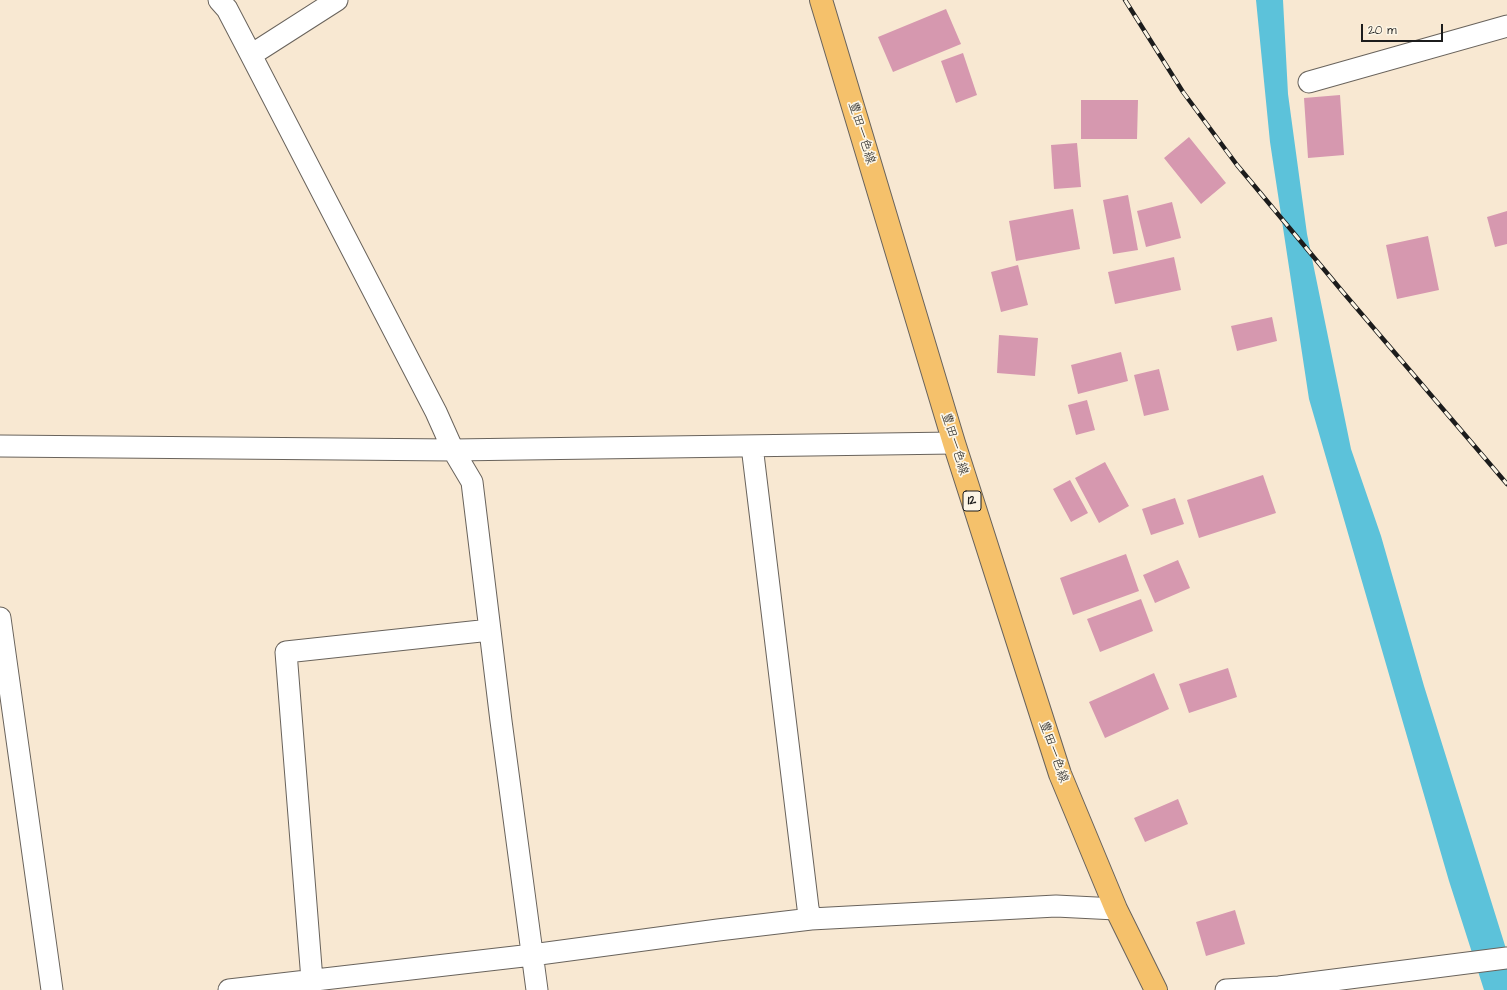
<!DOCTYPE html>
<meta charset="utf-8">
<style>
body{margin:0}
#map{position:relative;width:1507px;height:990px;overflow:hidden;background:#f8e8d2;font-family:"Architects Daughter",sans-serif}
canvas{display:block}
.scale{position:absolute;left:1361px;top:24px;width:82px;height:18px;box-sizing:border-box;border:2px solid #1c1c1c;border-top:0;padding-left:5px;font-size:12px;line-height:14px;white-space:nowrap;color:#1c1c1c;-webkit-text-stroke:3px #fcf5e5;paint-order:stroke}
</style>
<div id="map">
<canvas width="1507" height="990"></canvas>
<div class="scale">20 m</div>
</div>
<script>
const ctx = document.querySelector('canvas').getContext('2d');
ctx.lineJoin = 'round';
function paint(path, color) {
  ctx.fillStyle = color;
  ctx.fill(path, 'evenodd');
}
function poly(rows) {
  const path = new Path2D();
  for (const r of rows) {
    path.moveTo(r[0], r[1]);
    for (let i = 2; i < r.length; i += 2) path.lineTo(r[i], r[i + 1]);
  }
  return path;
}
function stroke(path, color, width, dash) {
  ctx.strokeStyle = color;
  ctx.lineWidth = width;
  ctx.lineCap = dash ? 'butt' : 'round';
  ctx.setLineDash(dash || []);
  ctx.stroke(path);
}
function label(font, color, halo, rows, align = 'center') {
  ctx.font = font + ' "Architects Daughter","Klee One",sans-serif';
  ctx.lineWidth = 3.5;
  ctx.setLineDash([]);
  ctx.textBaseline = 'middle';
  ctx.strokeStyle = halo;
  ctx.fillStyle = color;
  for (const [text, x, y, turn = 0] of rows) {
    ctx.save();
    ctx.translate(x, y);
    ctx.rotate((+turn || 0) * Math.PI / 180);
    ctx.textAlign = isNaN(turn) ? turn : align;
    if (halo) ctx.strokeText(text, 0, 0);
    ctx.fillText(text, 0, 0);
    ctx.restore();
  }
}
paint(poly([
 [1256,0,1283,0,1288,94,1307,234,1351,449,1381,536,1424,686,1507,952,1507,990,1484,990,1449,881,1309,399,1270,142]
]), '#5cc2da');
paint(poly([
 [946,9,961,44,893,72,878,37],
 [963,53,977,95,956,103,941,61],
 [1340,95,1344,155,1308,158,1304,98],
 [1081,100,1138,100,1137,139,1081,139],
 [1189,137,1226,183,1201,204,1164,158],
 [1077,143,1081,187,1054,189,1051,145],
 [1128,195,1138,250,1113,254,1103,200],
 [1172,202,1181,238,1146,247,1137,211],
 [1073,209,1080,249,1016,261,1009,221],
 [1507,211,1507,244,1495,247,1487,217],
 [1428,236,1439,290,1397,299,1386,245],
 [1174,257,1181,290,1115,304,1108,272],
 [1018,265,1028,305,1001,312,991,272],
 [1272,317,1277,341,1237,351,1231,326],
 [999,335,1038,338,1035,376,997,373],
 [1121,352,1128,381,1078,394,1071,365],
 [1159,369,1169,410,1144,416,1134,375],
 [1087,400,1095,430,1076,435,1068,405],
 [1105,462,1129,506,1099,523,1075,478],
 [1263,475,1276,513,1199,538,1187,500],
 [1070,480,1088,513,1071,522,1053,489],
 [1175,498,1184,524,1151,535,1142,509],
 [1126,554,1139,591,1073,615,1060,578],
 [1178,560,1190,588,1155,603,1143,575],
 [1141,599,1153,631,1100,652,1087,619],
 [1228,668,1237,697,1189,713,1179,684],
 [1154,673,1169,709,1105,738,1089,702],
 [1178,799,1188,824,1145,842,1134,818],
 [1235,910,1245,944,1206,956,1196,922]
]), '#d698af');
const minor = poly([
 [219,0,227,9,251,55,436,412,453,450,472,482,501,721,537,990],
 [251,55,337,0],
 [1309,82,1507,26],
 [0,446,453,450,954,443],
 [752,446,808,908,811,919],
 [0,618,52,990],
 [312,980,286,652,490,630],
 [229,990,532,955,718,930,811,919,1056,906,1116,909],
 [1226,990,1279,987,1507,958]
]);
const primary = poly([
 [821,0,954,443,1060,774,1116,909,1156,990]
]);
stroke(minor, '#69635c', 23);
stroke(primary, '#69635c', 24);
stroke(minor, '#fff', 21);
stroke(primary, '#f5c16b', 22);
const rail = poly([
 [1125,0,1183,92,1237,165,1342,291,1507,484]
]);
stroke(rail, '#1c1c1c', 4.5);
stroke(rail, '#fcf5e5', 3, [9]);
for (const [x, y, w] of [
 [972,501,18]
]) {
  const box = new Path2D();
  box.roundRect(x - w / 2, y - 10, w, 20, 3);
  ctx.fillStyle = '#fcf5e5';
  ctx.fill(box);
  stroke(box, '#1c1c1c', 1);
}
label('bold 12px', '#1c1c1c', null, [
 ["12",972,501]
]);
label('13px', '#1c1c1c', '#fcf5e5', [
 ["豊田一色線",861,133,73],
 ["豊田一色線",954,444,73],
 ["豊田一色線",1053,752,71]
]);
</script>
